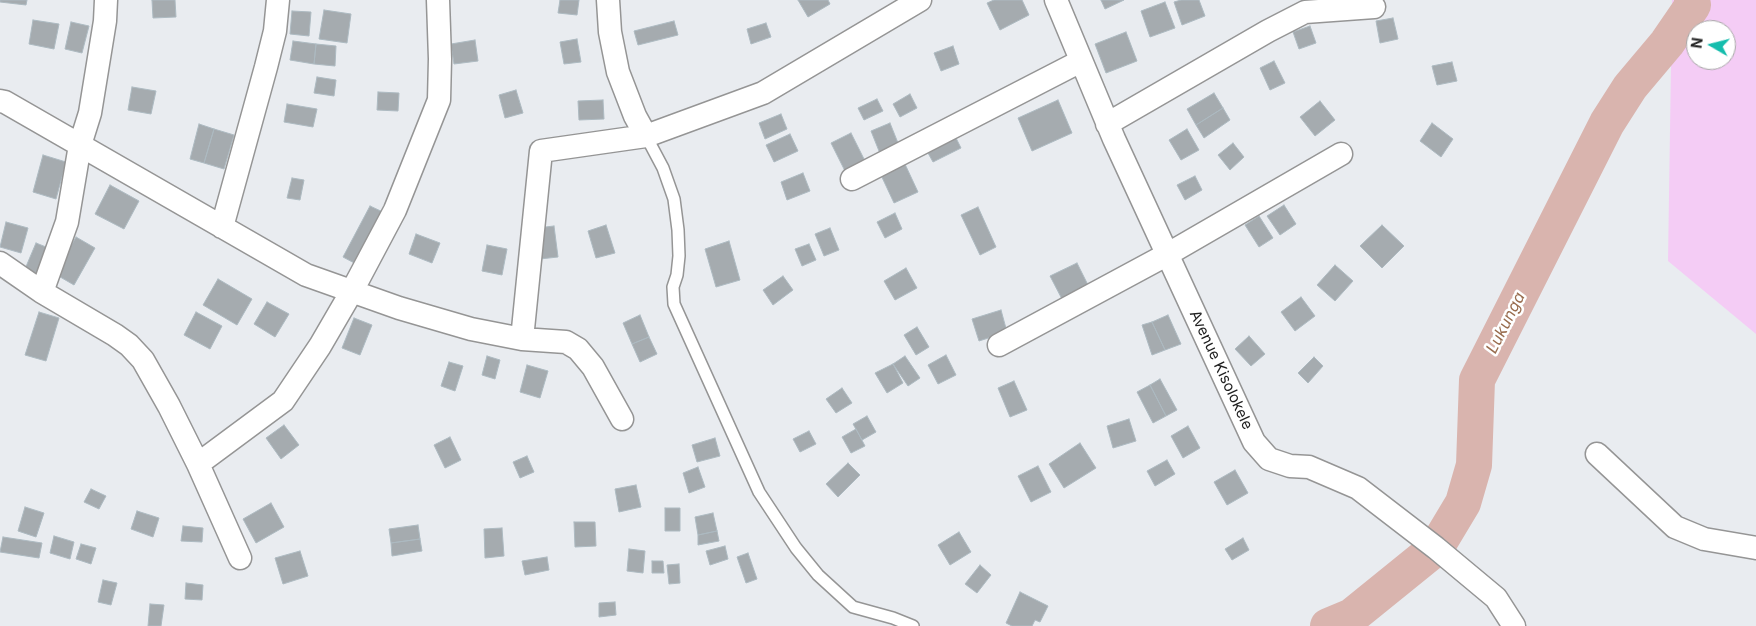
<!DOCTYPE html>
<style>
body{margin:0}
#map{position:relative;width:1756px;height:626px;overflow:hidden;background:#e9ecf0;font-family:Inter,sans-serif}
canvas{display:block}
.north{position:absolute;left:1686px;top:20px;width:50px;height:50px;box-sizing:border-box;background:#fff;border:1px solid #a6a6a6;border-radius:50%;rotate:278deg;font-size:14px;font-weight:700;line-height:20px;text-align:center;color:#212121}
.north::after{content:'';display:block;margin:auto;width:18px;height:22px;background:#15bdad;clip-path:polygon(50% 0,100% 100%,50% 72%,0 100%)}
</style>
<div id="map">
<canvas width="1756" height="626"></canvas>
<div class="north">N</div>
</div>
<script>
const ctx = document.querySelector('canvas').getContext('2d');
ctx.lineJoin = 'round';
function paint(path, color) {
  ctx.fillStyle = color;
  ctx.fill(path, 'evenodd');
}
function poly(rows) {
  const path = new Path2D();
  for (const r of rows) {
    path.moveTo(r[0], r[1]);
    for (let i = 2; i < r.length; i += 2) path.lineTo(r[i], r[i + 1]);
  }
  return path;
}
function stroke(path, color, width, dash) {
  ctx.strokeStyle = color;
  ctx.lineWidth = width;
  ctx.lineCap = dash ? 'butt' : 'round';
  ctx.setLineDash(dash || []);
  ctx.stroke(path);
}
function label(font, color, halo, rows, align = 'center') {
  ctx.font = font + ' Inter,sans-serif';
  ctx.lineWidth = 5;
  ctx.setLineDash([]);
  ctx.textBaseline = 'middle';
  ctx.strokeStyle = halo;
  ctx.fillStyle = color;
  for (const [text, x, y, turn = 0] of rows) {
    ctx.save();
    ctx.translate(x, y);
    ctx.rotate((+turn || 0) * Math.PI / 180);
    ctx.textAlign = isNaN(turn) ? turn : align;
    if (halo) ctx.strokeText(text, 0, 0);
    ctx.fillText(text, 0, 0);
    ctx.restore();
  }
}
paint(poly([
 [1672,0,1756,0,1756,334,1668,261],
 [1696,30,1726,30,1726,60,1696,60]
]), '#f4ccf5');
stroke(poly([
 [1328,626,1352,616,1436,548,1463,503,1474,465,1477,380,1607,123,1630,87,1667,43,1693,5,1692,0]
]), '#d9b4ae', 36);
const building = poly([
 [0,0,27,0,26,5,0,2,0,0],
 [152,0,175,0,176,17,153,18,152,0],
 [560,0,579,0,577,15,558,13,560,0],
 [798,0,828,0,830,4,808,17,798,0],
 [994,0,1022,0,1029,15,1000,30,987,3,994,0],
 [1101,0,1124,0,1105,9,1101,0],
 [1181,0,1199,0,1205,16,1182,25,1174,2,1181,0],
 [1165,2,1175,28,1150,37,1141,11,1165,2],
 [324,10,351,14,347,43,319,39,324,10],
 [292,11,311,12,309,36,290,34,292,11],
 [1393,18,1398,39,1380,43,1376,21,1393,18],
 [33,20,59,24,54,49,29,44,33,20],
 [674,21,678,35,638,45,634,31,674,21],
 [71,22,89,26,82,53,65,49,71,22],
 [766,23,771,37,751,44,747,29,766,23],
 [1310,26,1316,43,1299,49,1293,32,1310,26],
 [1126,32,1137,61,1106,73,1095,44,1126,32],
 [577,39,581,62,564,64,560,42,577,39],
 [475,40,478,61,454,64,451,44,475,40],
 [293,41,316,44,314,64,290,60,293,41],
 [316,44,336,46,335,66,314,64,316,44],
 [953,46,959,64,941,71,934,53,953,46],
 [1274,61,1285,83,1270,90,1260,68,1274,61],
 [1452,62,1457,81,1437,85,1432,66,1452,62],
 [317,77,336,80,334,96,314,93,317,77],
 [132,87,156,91,151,114,128,110,132,87],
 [516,90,523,113,505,118,499,95,516,90],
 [378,92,399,93,398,111,377,110,378,92],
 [1214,93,1223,108,1196,125,1187,109,1214,93],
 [910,94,917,108,900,117,893,104,910,94],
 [877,99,883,111,864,120,858,108,877,99],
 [603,100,604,119,579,120,578,101,603,100],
 [1058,100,1072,133,1032,151,1018,118,1058,100],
 [1320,101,1335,120,1315,136,1300,117,1320,101],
 [287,104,317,109,313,127,284,122,287,104],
 [1223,108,1230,120,1204,138,1196,125,1223,108],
 [781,114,787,129,765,139,759,123,781,114],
 [890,123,900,148,881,156,871,131,890,123],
 [1432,123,1453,139,1441,157,1420,141,1432,123],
 [199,124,214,129,204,163,190,159,199,124],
 [214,129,234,135,224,169,204,163,214,129],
 [1187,129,1199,150,1181,160,1169,140,1187,129],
 [851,133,866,163,846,173,831,143,851,133],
 [790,134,798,151,774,162,766,145,790,134],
 [956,138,961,148,933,162,928,153,956,138],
 [1233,143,1244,157,1230,170,1218,155,1233,143],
 [43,155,66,162,56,199,33,192,43,155],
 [904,162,918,192,894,203,880,173,904,162],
 [803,173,810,191,787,200,781,182,803,173],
 [1195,176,1202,190,1185,200,1177,185,1195,176],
 [292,178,304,180,300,200,287,198,292,178],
 [110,185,139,201,124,229,95,214,110,185],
 [1284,205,1296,224,1280,235,1267,216,1284,205],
 [370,206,385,213,358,265,343,257,370,206],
 [978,207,996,247,980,255,961,215,978,207],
 [895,213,902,229,885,238,877,222,895,213],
 [1259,216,1273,238,1259,247,1245,225,1259,216],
 [6,222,28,228,21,253,0,247,6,222],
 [606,225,615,253,596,258,588,231,606,225],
 [1382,225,1404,246,1382,268,1360,246,1382,225],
 [554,226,558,257,540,259,537,228,554,226],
 [830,228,839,250,824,256,815,234,830,228],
 [416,234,440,243,432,263,409,254,416,234],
 [76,237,95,248,74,285,55,274,76,237],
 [729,241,740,280,716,287,705,249,729,241],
 [36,243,51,249,40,275,25,269,36,243],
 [809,244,816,260,802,266,795,249,809,244],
 [487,245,507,249,502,275,482,271,487,245],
 [1077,263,1089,287,1063,301,1050,276,1077,263],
 [1335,265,1353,281,1335,301,1317,285,1335,265],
 [906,268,917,288,895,300,884,281,906,268],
 [783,276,793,290,773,305,763,290,783,276],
 [218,279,252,299,237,325,203,305,218,279],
 [1301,297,1315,316,1295,331,1281,312,1301,297],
 [267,302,289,314,275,337,254,324,267,302],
 [1001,310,1007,332,979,341,972,319,1001,310],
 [39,312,59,318,46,361,25,355,39,312],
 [196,312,222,326,210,349,184,335,196,312],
 [640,315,649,337,632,344,623,323,640,315],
 [1168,315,1181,344,1165,350,1152,322,1168,315],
 [354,318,372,325,360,355,342,348,354,318],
 [1152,322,1165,350,1152,355,1142,325,1152,322],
 [917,327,929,347,916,355,904,335,917,327],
 [1249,336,1265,354,1251,366,1235,349,1249,336],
 [649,337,657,354,640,362,632,344,649,337],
 [946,355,956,375,938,384,928,365,946,355],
 [487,356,500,360,495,379,482,375,487,356],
 [905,356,920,378,908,386,893,364,905,356],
 [1314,357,1323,366,1308,383,1298,373,1314,357],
 [449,362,463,366,455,391,441,386,449,362],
 [893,364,903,383,887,393,875,373,893,364],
 [527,365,548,371,540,398,520,392,527,365],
 [1160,379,1177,410,1166,416,1150,385,1160,379],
 [1014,381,1027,410,1010,417,998,388,1014,381],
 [1150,385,1166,416,1153,423,1137,392,1150,385],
 [842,388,852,403,836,413,826,399,842,388],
 [867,416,876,432,862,440,853,424,867,416],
 [1129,419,1136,441,1113,448,1107,426,1129,419],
 [284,425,299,445,281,459,266,438,284,425],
 [1188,426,1200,448,1183,458,1171,436,1188,426],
 [856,429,865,446,851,453,842,437,856,429],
 [809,431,816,444,800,452,793,439,809,431],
 [450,437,461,460,445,468,434,445,450,437],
 [715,438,720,456,697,462,692,445,715,438],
 [1080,443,1096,468,1064,488,1049,464,1080,443],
 [527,456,534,472,520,478,513,462,527,456],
 [1167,460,1175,474,1155,486,1147,471,1167,460],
 [848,463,860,475,838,497,826,484,848,463],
 [1038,466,1051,492,1031,502,1018,476,1038,466],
 [698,467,705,487,689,493,683,473,698,467],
 [1235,470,1248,493,1227,505,1214,482,1235,470],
 [636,485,641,507,619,512,615,489,636,485],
 [91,489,106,496,99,509,84,502,91,489],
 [271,503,284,527,256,543,243,519,271,503],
 [25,507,44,513,36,537,18,531,25,507],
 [665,508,680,508,680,531,665,531,665,508],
 [137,511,159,518,153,537,131,529,137,511],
 [713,513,717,531,698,535,695,517,713,513],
 [574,522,595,522,596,546,575,547,574,522],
 [418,525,420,539,391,543,389,529,418,525],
 [183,526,203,528,202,542,181,541,183,526],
 [502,528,504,556,485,558,484,529,502,528],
 [717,531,719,541,698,545,698,535,717,531],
 [959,532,971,552,950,565,938,545,959,532],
 [54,536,74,542,70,559,50,553,54,536],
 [3,537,42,543,39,558,0,552,3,537],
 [1243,538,1249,550,1232,560,1225,549,1243,538],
 [420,539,422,551,392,556,391,543,420,539],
 [81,544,96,548,91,564,76,559,81,544],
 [725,546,728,559,710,565,706,551,725,546],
 [629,549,645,551,643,573,627,571,629,549],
 [300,551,308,576,283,584,275,558,300,551],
 [748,553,757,579,746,583,737,557,748,553],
 [547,557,549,570,525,575,522,561,547,557],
 [652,561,663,561,664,573,652,573,652,561],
 [679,564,680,583,669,584,667,565,679,564],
 [980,565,991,575,977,593,965,584,980,565],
 [103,580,117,583,111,605,98,602,103,580],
 [186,583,203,585,202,600,185,599,186,583],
 [1020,592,1048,606,1040,622,1035,620,1032,626,1012,626,1006,623,1020,592],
 [615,602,616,615,599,617,599,603,615,602],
 [150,604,164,605,161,626,148,626,150,604]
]);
paint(building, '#a5abaf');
stroke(building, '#adbac1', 1);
const service = poly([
 [646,136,663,168,674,199,678,230,679,256,677,275,673,287,674,304,759,492,796,548,818,575,853,607,893,618,913,626]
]);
const minor = poly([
 [608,0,610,32,618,72,635,116,646,136],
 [1056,0,1114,139,1254,442,1269,459,1290,466,1309,467,1358,488,1436,548,1496,598,1514,626],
 [0,101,5,102,306,275,399,308,471,329,522,339,566,342,578,349,593,367,622,419],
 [1107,124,1268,31,1305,12,1374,7],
 [852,179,1081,61],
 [222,227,266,67,275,31,278,0],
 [0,263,42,292,115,335,129,345,143,360,169,406,198,464,240,558],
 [42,292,67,222,80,145,90,113,105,21,106,0],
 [522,339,541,151,646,136,763,93,920,0],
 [999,345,1168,254,1341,154],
 [1597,454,1675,527,1704,539,1756,548],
 [198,464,283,401,320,346,352,291,395,210,439,100,440,59,438,0]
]);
stroke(service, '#959595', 14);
stroke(minor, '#959595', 25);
stroke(service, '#fff', 11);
stroke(minor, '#fff', 22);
label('15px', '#212121', '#fff', [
 ["Avenue Kisolokele",1221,370,65]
]);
label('italic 16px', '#996d4f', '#fff', [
 ["Lukunga",1506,323,-63]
]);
</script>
